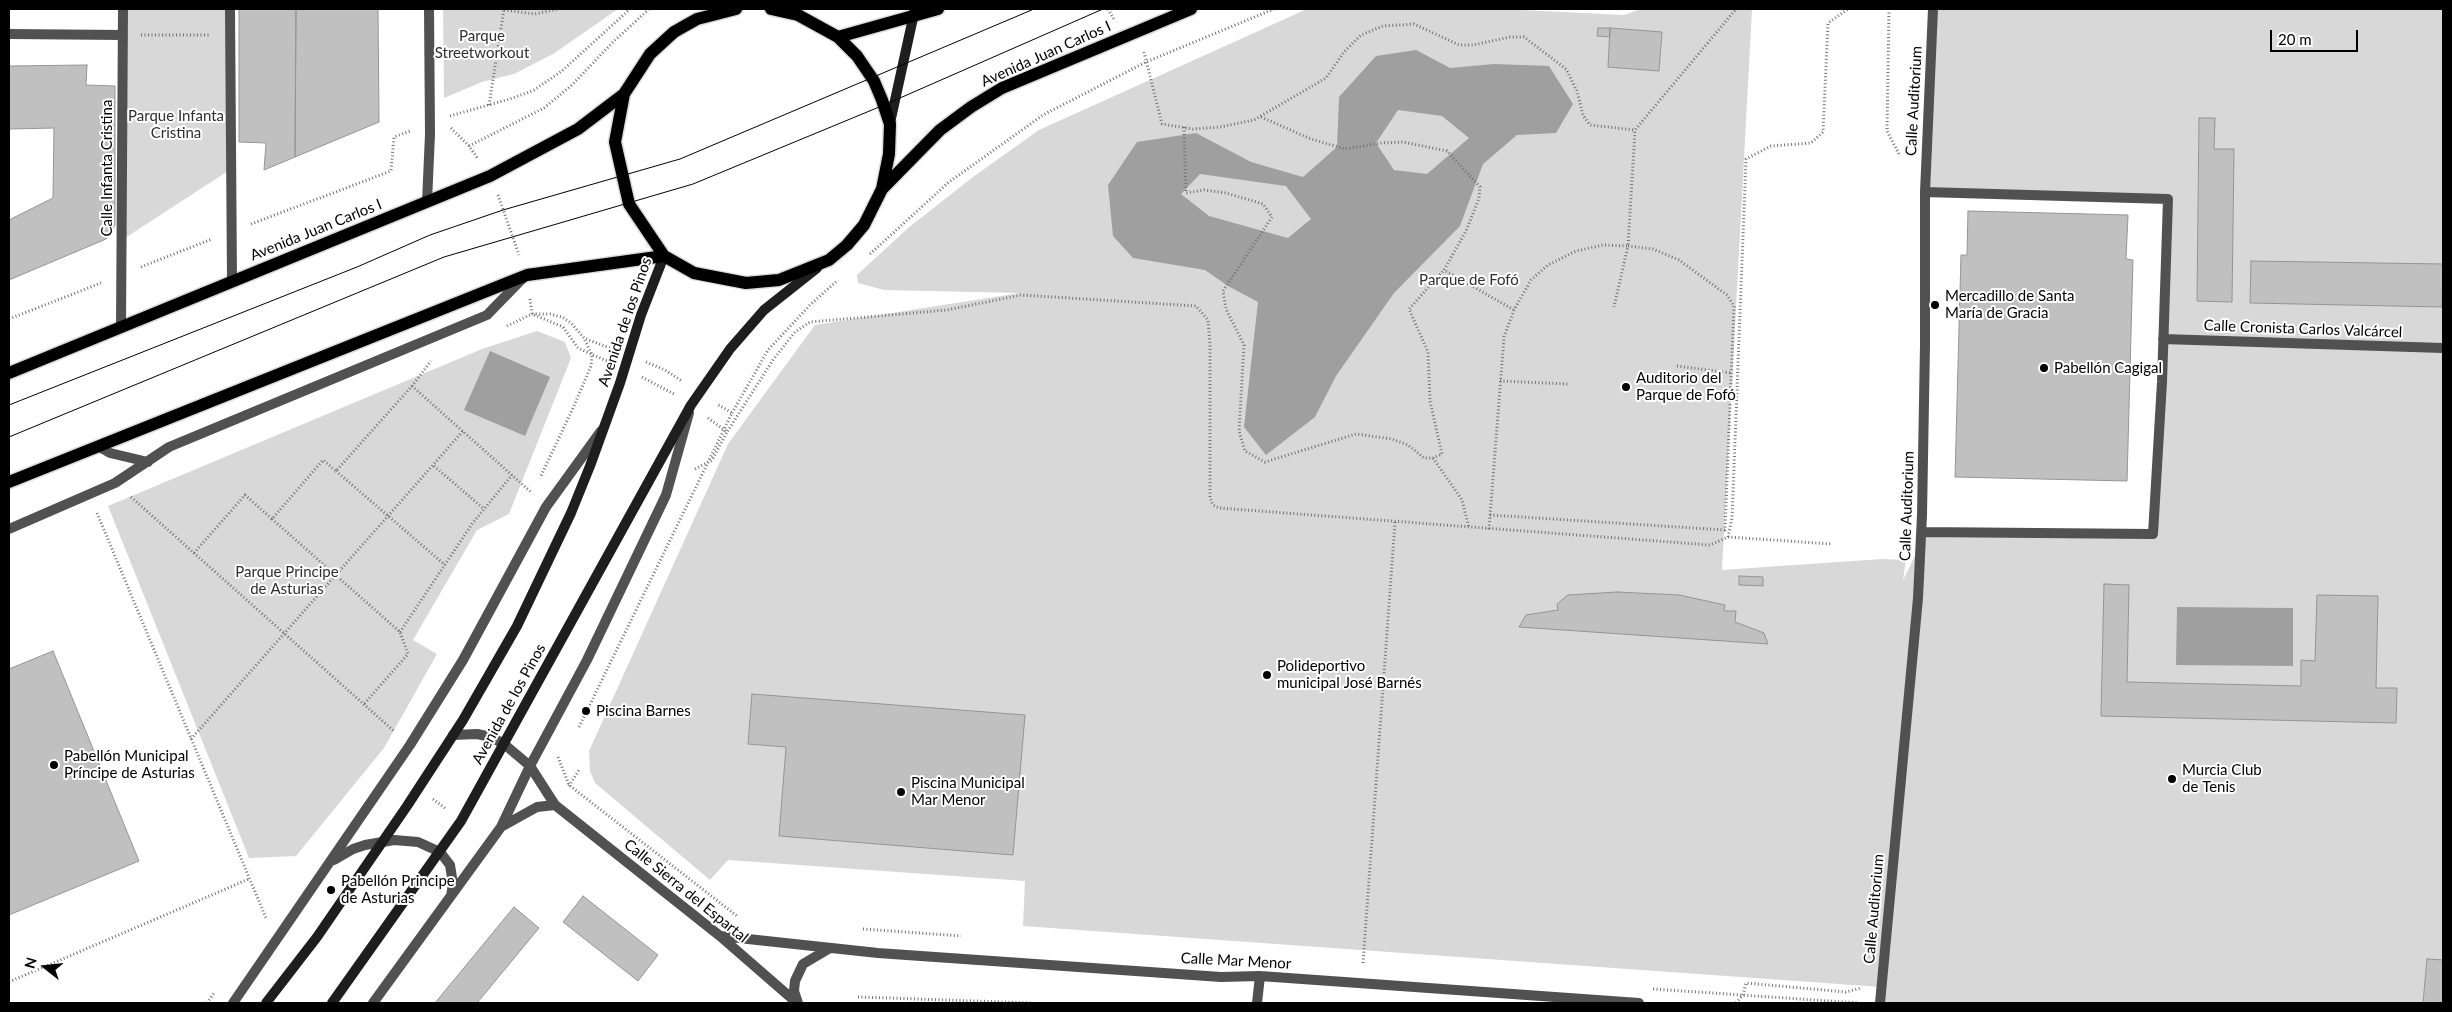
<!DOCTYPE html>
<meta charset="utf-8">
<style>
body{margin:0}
#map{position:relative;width:2452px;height:1012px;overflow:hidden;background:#fff;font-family:Lato,sans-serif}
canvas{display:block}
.frame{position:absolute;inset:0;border:10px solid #000;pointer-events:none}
.north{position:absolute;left:20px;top:942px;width:50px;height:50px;-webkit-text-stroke:4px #fff;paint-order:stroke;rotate:286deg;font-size:14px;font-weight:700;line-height:20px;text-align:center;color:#000}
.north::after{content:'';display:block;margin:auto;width:18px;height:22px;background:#000;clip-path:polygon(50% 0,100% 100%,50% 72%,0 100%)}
.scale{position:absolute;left:2270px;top:30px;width:88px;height:22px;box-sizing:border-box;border:2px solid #000;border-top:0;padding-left:6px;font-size:15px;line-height:18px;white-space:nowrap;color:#000;-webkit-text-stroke:4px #fff;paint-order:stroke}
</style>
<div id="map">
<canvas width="2452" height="1012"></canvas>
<div class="frame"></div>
<div class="north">N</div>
<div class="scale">20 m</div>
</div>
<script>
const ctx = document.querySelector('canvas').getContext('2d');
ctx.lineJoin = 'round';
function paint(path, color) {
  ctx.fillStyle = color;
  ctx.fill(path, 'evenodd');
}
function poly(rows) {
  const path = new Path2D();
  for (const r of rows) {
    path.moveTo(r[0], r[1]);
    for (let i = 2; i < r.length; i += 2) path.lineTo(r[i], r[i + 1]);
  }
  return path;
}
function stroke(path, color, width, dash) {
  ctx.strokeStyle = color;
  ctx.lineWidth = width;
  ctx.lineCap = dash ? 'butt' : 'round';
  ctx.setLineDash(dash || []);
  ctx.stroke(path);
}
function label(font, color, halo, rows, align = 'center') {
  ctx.font = font + ' Lato,sans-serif';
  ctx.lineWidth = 4;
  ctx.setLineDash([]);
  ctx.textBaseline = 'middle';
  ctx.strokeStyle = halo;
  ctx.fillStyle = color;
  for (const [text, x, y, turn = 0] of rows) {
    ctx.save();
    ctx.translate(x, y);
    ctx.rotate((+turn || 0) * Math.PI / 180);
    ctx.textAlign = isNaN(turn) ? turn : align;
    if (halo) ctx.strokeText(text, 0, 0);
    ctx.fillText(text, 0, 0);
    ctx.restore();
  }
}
paint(poly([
 [123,9,230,9,231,169,122,240],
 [443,9,618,9,553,54,514,74,482,82,444,98],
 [1307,9,1501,9,1624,15,1641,9,1752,9,1722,570,1882,559,1906,560,1903,580,1921,544,1922,533,2153,534,2168,199,1925,192,1933,9,2443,9,2443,960,2427,960,2423,1003,1880,1003,1881,987,1023,926,1025,881,728,860,710,880,595,783,590,771,589,751,728,444,815,325,1020,293,884,290,858,283,857,275,908,228,973,177,1039,130],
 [537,331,565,342,571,358,509,514,477,530,413,640,437,654,384,748,296,856,249,858,108,506,482,349]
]), '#d8d8d8');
paint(poly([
 [1416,50,1450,68,1494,64,1549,66,1573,104,1556,133,1517,135,1483,164,1460,226,1394,293,1336,376,1315,417,1266,455,1244,427,1258,302,1228,286,1205,270,1133,258,1113,236,1108,185,1137,142,1196,133,1251,162,1303,177,1337,147,1339,97,1376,56],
 [1398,110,1442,116,1469,138,1427,174,1394,170,1376,143],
 [1200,174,1286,186,1311,219,1288,238,1209,216,1181,194],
 [490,351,550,377,525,436,464,410],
 [2177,607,2293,608,2293,666,2176,665]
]), '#9f9f9f');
const building = poly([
 [239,9,296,9,295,157,264,170,266,143,239,142,239,9],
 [296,9,378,9,379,122,295,157,296,9],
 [1598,28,1610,28,1610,37,1597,36,1598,28],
 [1610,28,1662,32,1659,71,1608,67,1610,28],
 [87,65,86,85,115,86,115,225,106,239,9,280,9,220,53,198,54,128,9,129,9,66,87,65],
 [2199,118,2215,118,2214,149,2234,149,2232,302,2197,301,2199,118],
 [1968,211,2128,215,2126,259,2133,260,2127,481,1955,477,1961,255,1967,255,1968,211],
 [2251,261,2443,264,2442,307,2250,303,2251,261],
 [1739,576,1763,577,1763,586,1739,585,1739,576],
 [2104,584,2129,585,2127,682,2301,686,2301,660,2315,661,2317,595,2378,596,2376,688,2397,688,2396,723,2101,716,2104,584],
 [1617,592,1679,595,1725,605,1724,611,1736,611,1735,622,1764,633,1768,644,1519,627,1526,615,1558,610,1557,604,1568,595,1617,592],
 [53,651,139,861,9,915,9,669,53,651],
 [752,694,1025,715,1013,855,779,836,786,747,748,744,752,694],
 [583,896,658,955,638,981,563,922,583,896],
 [514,907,539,928,477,1003,435,1003,514,907],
 [2427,959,2443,960,2443,1003,2423,1003,2427,959]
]);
paint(building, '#c0c0c0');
stroke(building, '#959595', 1);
const primary = poly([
 [736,9,697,19,674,32,650,54,624,94,615,142,629,204,664,256,694,273,746,283,779,280,829,260,847,245,864,225,882,189,889,154,890,124,882,100,874,81,857,56,838,37,798,15,771,9],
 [838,37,938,9],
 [882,189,940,130,971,107,1002,88,1191,9],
 [9,373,490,176,578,129,624,94],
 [9,482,527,275,664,256]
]);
stroke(primary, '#dbdbdb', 15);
stroke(poly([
 [1108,9,1114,19],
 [1889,9,1887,131,1900,156],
 [504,10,535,14,558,9],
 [141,35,210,35],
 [1144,52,1162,124,1193,129,1220,127,1254,120,1326,78,1344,52,1361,35,1383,26,1414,24,1459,45,1473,45,1510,37,1524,37,1566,69,1577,91,1583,115,1590,125,1635,130],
 [489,105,504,9],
 [450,116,513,98,534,90,562,71,630,9],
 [1261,117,1311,139,1345,149,1381,143,1403,142,1447,151,1480,187,1479,198,1466,231,1444,270,1514,310],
 [1184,127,1186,193,1204,190,1226,193,1263,204,1272,217,1223,291,1226,309,1244,345,1239,431,1245,451,1265,462,1356,434,1392,439,1408,445,1424,458,1433,458,1442,454,1430,401,1428,352,1409,309,1444,270],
 [451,128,469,146,478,159],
 [469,146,544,108,572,85,612,43,649,9],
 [498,195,519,255],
 [251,224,391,171,394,137,410,131],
 [870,254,949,182,1043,115,1146,62,1274,9],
 [141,267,212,239],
 [530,299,532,314,563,327,578,348,607,361],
 [9,319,101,283],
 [507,326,532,314,550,314,562,317,571,323,584,338,592,355,591,366,574,406,540,478],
 [586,339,610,348],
 [646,362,665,370,682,381],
 [1677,366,1731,373],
 [642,377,674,394],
 [1500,381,1568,384],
 [412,386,532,493],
 [732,413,768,350,811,304,838,280],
 [708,418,727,432,773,360,795,332,810,322,947,310,1021,295,1196,306,1208,320,1210,344,1210,498,1213,505,1219,508,1710,545,1728,537,1732,518,1746,159,1771,146,1811,143,1823,132,1828,23,1848,9],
 [1433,458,1462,500,1469,528],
 [434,466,484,509],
 [695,469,712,460,727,432],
 [336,471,445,565],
 [131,497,395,732],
 [97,513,266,918],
 [1490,515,1725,530,1734,306,1727,295,1679,260,1653,249,1628,246,1614,307],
 [272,519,400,632,408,654,364,704],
 [1489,529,1504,337,1514,310,1531,280,1548,265,1576,251,1603,245,1628,246,1635,130,1736,9],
 [1728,537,1832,544],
 [194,553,245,495,272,519,323,460,336,471,412,386,431,361],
 [400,632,472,524,512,475],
 [579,727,732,413,717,404],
 [191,739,463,431],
 [558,757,569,785,737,916],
 [569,786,579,770],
 [433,799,446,809],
 [863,929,961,936],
 [1363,963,1395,522],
 [9,982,249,879],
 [1653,989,1859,1003],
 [858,997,1033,1003],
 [207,1003,214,993],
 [1736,1003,1743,995,1746,983,1846,992,1861,988]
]), '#737373', 3, [1, 2.5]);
stroke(poly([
 [230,9,232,282],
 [9,34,123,35],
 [427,202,430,134,429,9],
 [121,327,123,9],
 [2163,339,2443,348],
 [98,446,110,453,148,462],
 [9,529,115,483,169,447,487,315,523,278],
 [1922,532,2153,534,2162,382,2168,199,1925,192],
 [453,735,477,734,491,737,504,744,530,766,555,805,720,936,797,1003],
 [501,827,537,807,555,805],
 [334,860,353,849,365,845,394,840,418,842,440,852,450,865,453,884,451,896],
 [720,936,878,953,1221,977,1260,976,1639,1003],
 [233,1003,410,745,463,660,546,507,601,431],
 [373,1003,501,827,530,766,587,660,666,495,689,413],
 [798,1003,794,991,795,981,803,964,830,948],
 [1257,1003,1260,976],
 [1880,1003,1918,598,1922,515,1925,345,1925,192,1933,9]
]), '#515151', 10);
stroke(poly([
 [890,123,915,9],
 [266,1003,317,937,407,806,463,720,517,626,571,513,590,466,620,383,641,315,664,256],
 [332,1003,461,821,691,405,730,349,764,310,817,268]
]), '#1e1e1e', 10);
stroke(primary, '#000', 12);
stroke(poly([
 [9,405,357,267,430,235,503,210,680,159,1034,9],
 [9,437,444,257,693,184,884,105,1103,9]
]), '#000', 1);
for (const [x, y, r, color] of [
 [1935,305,5,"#000"],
 [2044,368,5,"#000"],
 [1626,387,5,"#000"],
 [1267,675,5,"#000"],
 [586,711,5,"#000"],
 [54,765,5,"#000"],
 [2172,779,5,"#000"],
 [901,792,5,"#000"],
 [331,890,5,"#000"]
]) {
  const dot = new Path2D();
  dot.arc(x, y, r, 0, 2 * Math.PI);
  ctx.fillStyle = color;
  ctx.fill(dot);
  stroke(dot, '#fff', 2);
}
label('15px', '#2f2f2f', '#fff', [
 ["Parque",482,36],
 ["Streetworkout",482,53],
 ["Parque Infanta",176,116],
 ["Cristina",176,133],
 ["Parque de Fofó",1469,280],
 ["Parque Principe",287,572],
 ["de Asturias",287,589]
]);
label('15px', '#000', '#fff', [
 ["Avenida Juan Carlos I",1046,54,-24],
 ["Calle Auditorium",1914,101,-87],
 ["Calle Infanta Cristina",107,168,-90],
 ["Avenida Juan Carlos I",316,230,-22],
 ["Avenida de los Pinos",625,322,-71],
 ["Calle Cronista Carlos Valcárcel",2303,329,2],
 ["Calle Auditorium",1907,506,-88],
 ["Avenida de los Pinos",509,704,-61],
 ["Calle Sierra del Espartal",686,891,39],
 ["Calle Auditorium",1874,909,-85],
 ["Calle Mar Menor",1236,961,3]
]);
label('15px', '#000', '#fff', [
 ["Mercadillo de Santa",1945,296],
 ["María de Gracia",1945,313],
 ["Pabellón Cagigal",2054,368],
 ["Auditorio del",1636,378],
 ["Parque de Fofó",1636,395],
 ["Polideportivo",1277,666],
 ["municipal José Barnés",1277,683],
 ["Piscina Barnes",596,711],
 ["Pabellón Municipal",64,756],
 ["Príncipe de Asturias",64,773],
 ["Murcia Club",2182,770],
 ["de Tenis",2182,787],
 ["Piscina Municipal",911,783],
 ["Mar Menor",911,800],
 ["Pabellón Principe",341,881],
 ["de Asturias",341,898]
], 'left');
</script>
